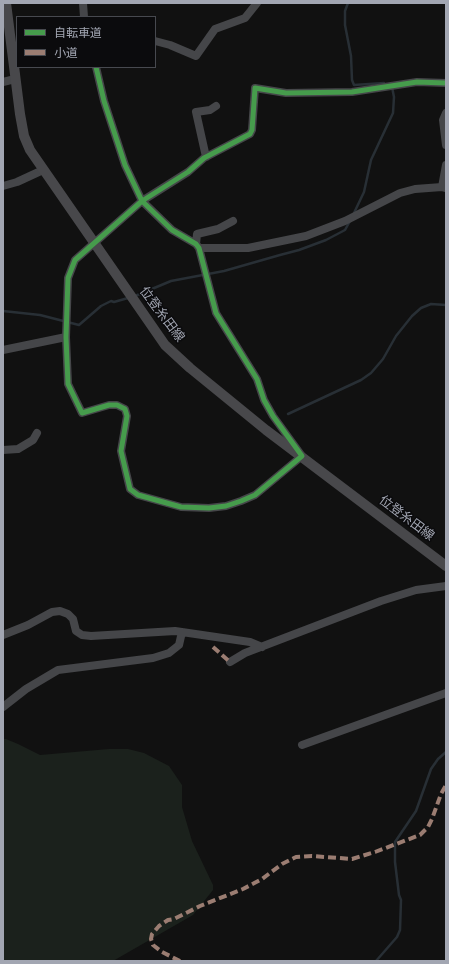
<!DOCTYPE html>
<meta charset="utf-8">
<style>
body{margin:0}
#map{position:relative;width:449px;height:964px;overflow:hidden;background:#111;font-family:"Source Sans 3","Noto Sans JP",sans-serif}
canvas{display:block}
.frame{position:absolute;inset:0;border:4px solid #a2a6b2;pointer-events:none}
.legend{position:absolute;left:16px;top:16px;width:140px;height:52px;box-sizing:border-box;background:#0b0b0d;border:1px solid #47494f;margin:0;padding:5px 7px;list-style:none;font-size:12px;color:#a2a6b2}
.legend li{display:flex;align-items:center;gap:8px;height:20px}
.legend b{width:20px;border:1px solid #47494f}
</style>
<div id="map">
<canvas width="449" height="964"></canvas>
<div class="frame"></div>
<ul class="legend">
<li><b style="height:5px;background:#469c4c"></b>自転車道</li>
<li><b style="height:5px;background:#9b7d72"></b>小道</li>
</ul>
</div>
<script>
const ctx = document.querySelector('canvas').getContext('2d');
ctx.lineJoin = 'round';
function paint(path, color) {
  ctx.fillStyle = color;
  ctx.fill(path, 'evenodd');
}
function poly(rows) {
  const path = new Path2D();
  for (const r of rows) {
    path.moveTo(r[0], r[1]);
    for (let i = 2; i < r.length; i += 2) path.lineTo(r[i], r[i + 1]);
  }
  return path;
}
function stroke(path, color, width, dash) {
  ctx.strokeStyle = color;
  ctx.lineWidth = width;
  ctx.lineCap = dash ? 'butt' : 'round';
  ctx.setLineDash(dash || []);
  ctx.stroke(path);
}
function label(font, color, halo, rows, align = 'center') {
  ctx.font = font + ' "Source Sans 3","Noto Sans JP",sans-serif';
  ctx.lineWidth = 3;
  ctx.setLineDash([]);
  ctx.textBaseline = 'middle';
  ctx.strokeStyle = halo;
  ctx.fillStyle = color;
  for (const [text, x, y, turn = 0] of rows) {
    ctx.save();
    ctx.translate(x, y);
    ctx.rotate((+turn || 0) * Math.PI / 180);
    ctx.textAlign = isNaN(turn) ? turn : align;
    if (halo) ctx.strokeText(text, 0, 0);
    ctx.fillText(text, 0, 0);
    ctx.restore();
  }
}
paint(poly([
 [3,739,6,739,18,744,40,755,109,749,128,749,144,753,169,766,182,785,182,807,192,841,213,885,213,890,193,915,113,961,3,961]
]), '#1b211c');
stroke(poly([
 [348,3,345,11,345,25,351,56,352,80,354,85,384,83],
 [354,213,364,192,371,160,393,113,394,97,392,87],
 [135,296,171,281,224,271,280,255,299,250,326,240,345,230,350,221],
 [3,311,40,315,79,325,101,306,111,301,114,302,128,298],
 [288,414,361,380,371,373,383,359,396,336,412,316,421,308,431,304,446,305],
 [376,961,397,937,400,930,401,900,399,895,395,862,395,842,416,811,431,769,438,759,446,752]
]), '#282f35', 2.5);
stroke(poly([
 [83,3,84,17],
 [155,41,170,45,196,56,215,29,245,18,257,3],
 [96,67,104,101,125,165,142,201,172,230,196,244,199,248,216,313,257,379,264,400,273,416,302,456,255,495,241,501,226,506,209,508,181,507,138,495,130,489,121,451,127,416,125,409,117,405,109,405,82,413,68,384,66,337,68,278,75,260,142,201,188,172,204,158,250,134,252,130,255,88,286,93,352,92,417,82,446,83],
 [3,82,15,79],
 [446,113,443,120,446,145],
 [206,157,196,112,210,110,216,106],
 [3,186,17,182,43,170],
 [442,187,446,165],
 [196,244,197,234,218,229,233,221],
 [199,248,248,248,306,236,345,221,400,193,415,189,442,187,446,188],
 [3,350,66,337],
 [3,450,18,449,33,440,37,433],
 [3,635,28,625,52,612,60,611,68,614,73,619,76,631,82,635,91,636,175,631,250,642,262,647],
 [230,662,245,653,381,601,416,590,446,586],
 [3,707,26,689,58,670,153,658,169,653,179,645,182,632],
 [302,745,446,693]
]), '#454649', 8);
stroke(poly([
 [6,3,20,114,24,136,30,150,165,345,190,368,266,430,446,566]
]), '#48484b', 10);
stroke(poly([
 [213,647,230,662],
 [180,961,162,952,153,945,151,939,152,934,159,926,168,920,174,919,200,906,243,889,262,879,282,864,296,857,312,856,352,859,375,852,420,835,428,827,432,819,441,794,446,785]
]), '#9b7d72', 4, [8, 4]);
stroke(poly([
 [96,67,104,101,125,165,142,201,172,230,196,244,199,248,216,313,257,379,264,400,273,416,302,456,255,495,241,501,226,506,209,508,181,507,138,495,130,489,121,451,127,416,125,409,117,405,109,405,82,413,68,384,66,337,68,278,75,260,142,201,188,172,204,158,250,134,252,130,255,88,286,93,352,92,417,82,446,83]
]), '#469c4c', 5);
label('13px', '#a2a6b2', '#0b0b0d', [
 ["位登糸田線",161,315,53],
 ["位登糸田線",406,519,37]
]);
</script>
